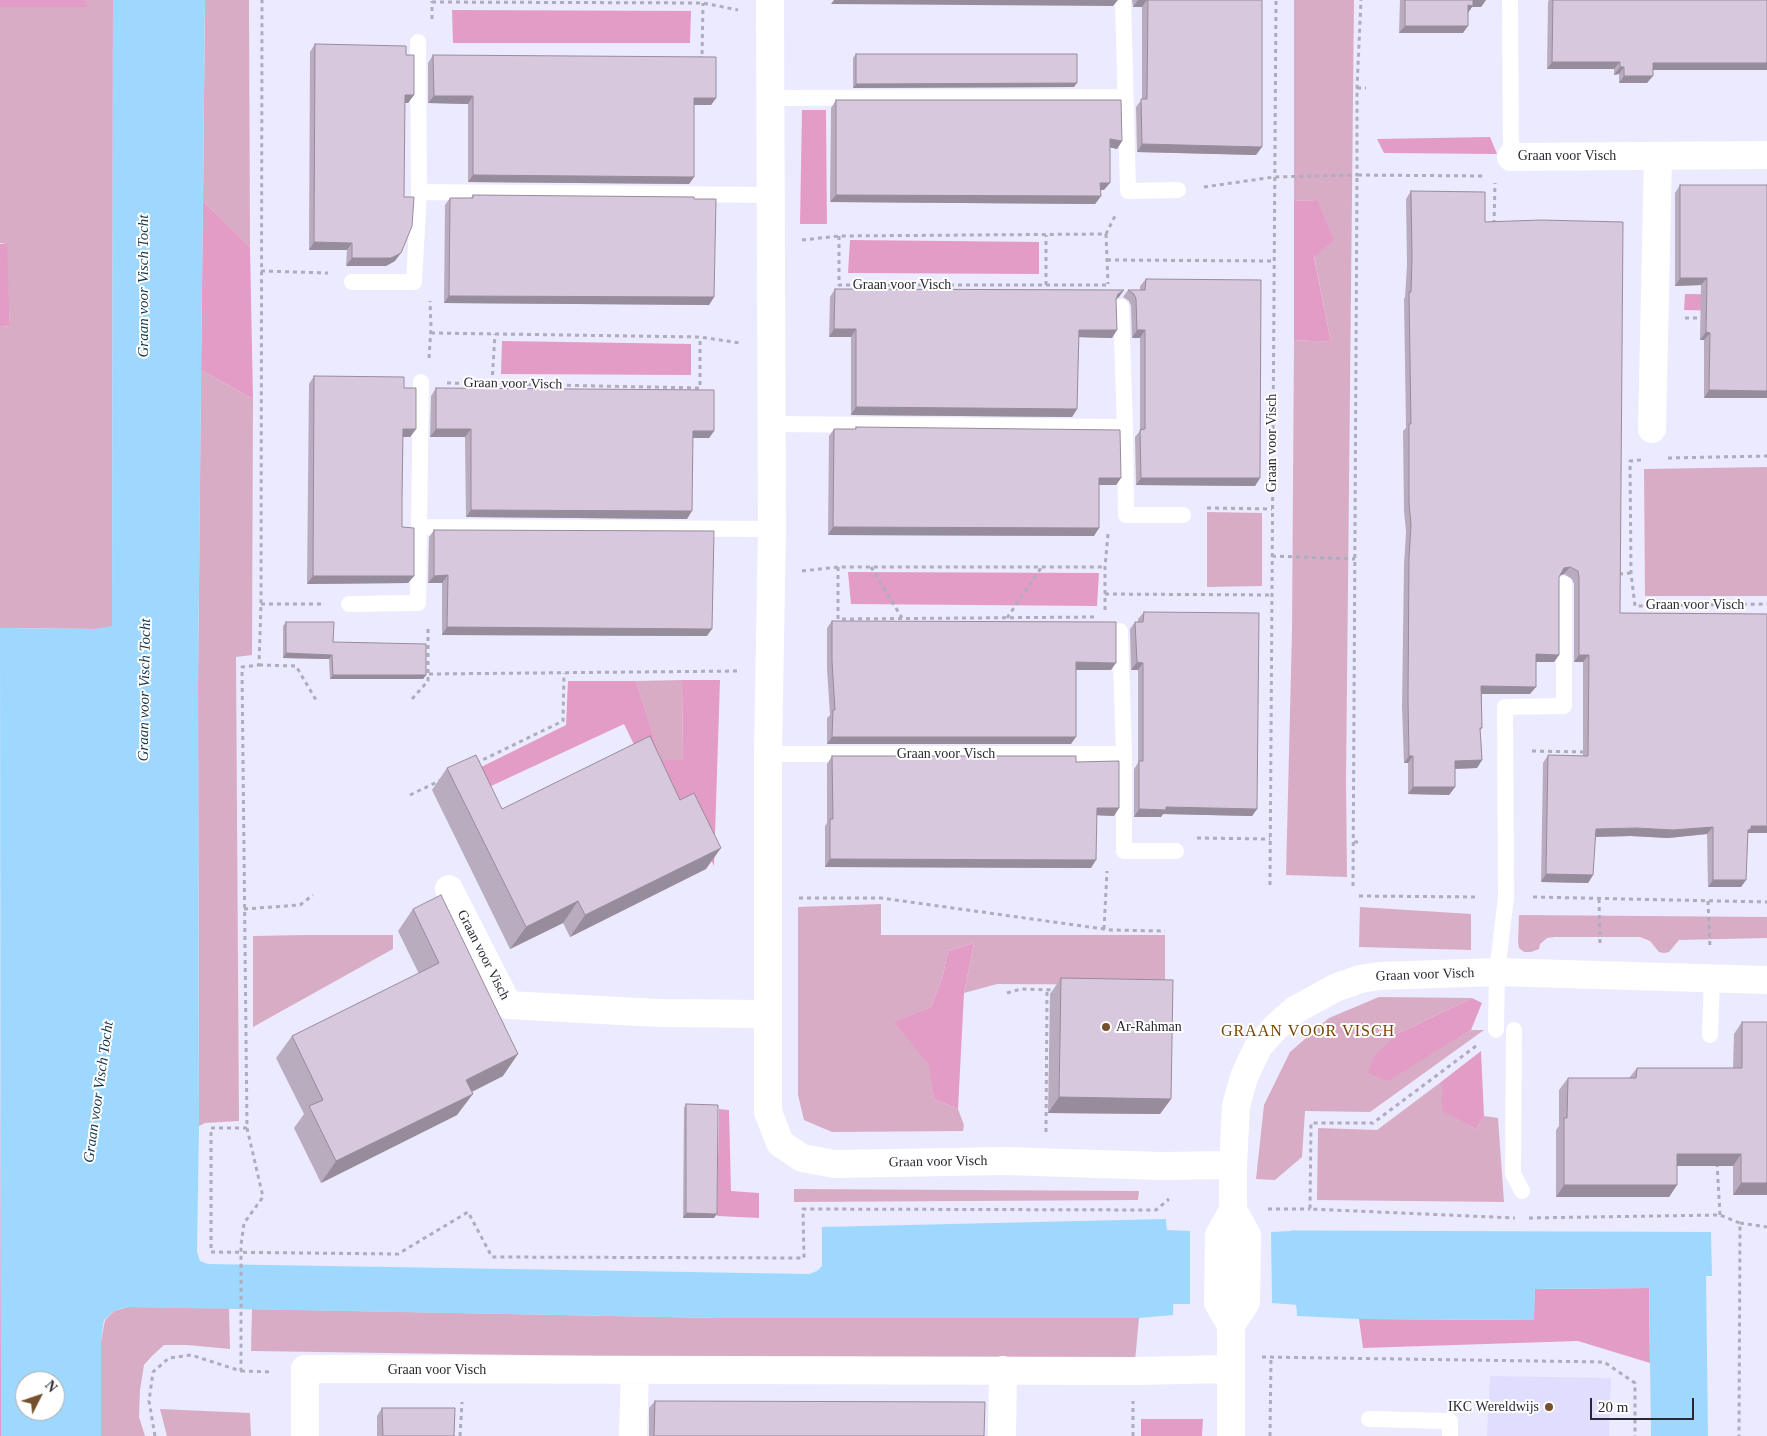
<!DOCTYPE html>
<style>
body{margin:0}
#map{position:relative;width:1767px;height:1436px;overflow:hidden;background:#eceafe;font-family:"Times New Roman",serif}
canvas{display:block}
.north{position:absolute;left:15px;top:1371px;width:50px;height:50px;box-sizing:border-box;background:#fff;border:1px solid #aaa9ad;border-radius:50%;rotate:49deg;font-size:14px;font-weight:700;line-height:20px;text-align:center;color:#2a2933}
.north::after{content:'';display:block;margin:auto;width:18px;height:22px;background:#76502c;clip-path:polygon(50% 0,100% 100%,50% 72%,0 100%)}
.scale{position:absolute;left:1590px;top:1398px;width:104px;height:22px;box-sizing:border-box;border:2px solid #2a2933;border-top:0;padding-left:6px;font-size:15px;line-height:18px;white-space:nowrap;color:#2a2933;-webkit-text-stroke:4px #fff;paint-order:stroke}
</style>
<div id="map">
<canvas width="1767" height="1436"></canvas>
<div class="north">N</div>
<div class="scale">20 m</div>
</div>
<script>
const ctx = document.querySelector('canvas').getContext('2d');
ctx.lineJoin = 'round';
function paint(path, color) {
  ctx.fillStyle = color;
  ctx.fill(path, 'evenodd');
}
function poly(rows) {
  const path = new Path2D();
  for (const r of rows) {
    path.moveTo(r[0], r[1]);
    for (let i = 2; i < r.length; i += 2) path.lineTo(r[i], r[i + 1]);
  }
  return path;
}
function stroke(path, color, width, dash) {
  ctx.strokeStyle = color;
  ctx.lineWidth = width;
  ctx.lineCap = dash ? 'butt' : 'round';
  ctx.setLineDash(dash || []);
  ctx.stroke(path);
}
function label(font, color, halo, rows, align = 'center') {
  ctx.font = font + ' "Times New Roman",serif';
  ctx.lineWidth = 4;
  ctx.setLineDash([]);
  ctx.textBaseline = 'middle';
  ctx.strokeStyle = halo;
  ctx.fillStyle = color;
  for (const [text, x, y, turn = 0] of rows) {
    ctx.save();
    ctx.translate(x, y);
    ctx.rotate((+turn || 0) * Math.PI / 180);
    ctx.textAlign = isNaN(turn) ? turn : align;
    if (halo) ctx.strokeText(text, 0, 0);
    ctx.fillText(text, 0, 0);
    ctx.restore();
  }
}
paint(poly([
 [1490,1376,1611,1378,1609,1436,1487,1436]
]), '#e1ddfe');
paint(poly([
 [85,0,113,0,112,627,96,629,0,628,0,327,10,326,6,243,0,243,0,7,88,7],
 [205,0,249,0,250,247,203,201],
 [1294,0,1354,0,1346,780,1347,877,1286,875,1292,631,1294,340,1331,342,1314,256,1317,200,1294,201],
 [201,370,253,399,252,655,236,657,239,1121,205,1123,199,1126,198,685],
 [1767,467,1767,596,1645,596,1644,469],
 [1207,512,1262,513,1262,586,1207,587],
 [682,680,683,760,661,761,636,681],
 [881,904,881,935,1165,935,1165,985,997,984,964,993,974,943,948,951,943,975,931,1007,895,1022,930,1065,934,1099,958,1109,964,1125,963,1131,832,1132,804,1120,798,1095,798,907],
 [1360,907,1471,914,1471,950,1359,947],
 [1519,915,1767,917,1767,938,1679,940,1669,952,1664,953,1659,952,1650,941,1640,937,1555,937,1547,938,1540,944,1539,949,1531,952,1524,952,1519,948,1518,942],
 [305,935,393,935,393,949,253,1027,253,936],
 [1379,997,1472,998,1399,1033,1388,1080,1471,1030,1484,1030,1370,1112,1305,1111,1302,1157,1275,1180,1256,1179,1264,1105,1290,1052,1329,1018],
 [1441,1082,1443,1111,1476,1129,1484,1116,1498,1118,1504,1202,1317,1200,1318,1128,1377,1130],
 [794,1189,1139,1191,1138,1200,794,1202],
 [128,1307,229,1308,230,1349,187,1345,164,1345,152,1356,144,1365,140,1390,139,1417,145,1436,101,1436,101,1341,105,1320,114,1311],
 [252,1309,719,1318,1139,1318,1135,1361,868,1360,251,1351],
 [160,1409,250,1413,251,1436,167,1436]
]), '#d9acc5');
paint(poly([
 [0,0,85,0,89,7,0,7],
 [452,10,691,11,690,43,453,43],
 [802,110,826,110,827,224,800,224],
 [1490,137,1497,154,1384,153,1377,139],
 [1317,200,1334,240,1314,257,1331,342,1294,340,1294,201],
 [203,201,250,247,253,399,201,370],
 [850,240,1039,242,1039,274,848,273],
 [7,243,10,326,0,327,0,244],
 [1685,294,1767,295,1767,312,1684,310],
 [502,341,691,344,691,375,501,374],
 [848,572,1099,573,1097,606,851,604],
 [682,680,720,680,714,866,684,805,666,811,624,724,474,794,465,775,566,725,568,681,636,681,661,760,683,760],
 [974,943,964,993,958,1109,934,1099,929,1065,894,1022,931,1007,943,975,948,951],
 [1472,998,1482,1003,1471,1030,1388,1081,1368,1073,1375,1055,1399,1033],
 [0,1000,1,1375,1,1436,0,1436],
 [1481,1051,1484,1116,1476,1129,1442,1111,1441,1082],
 [719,1109,729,1110,731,1191,759,1193,759,1218,717,1216],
 [1649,1288,1650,1363,1578,1341,1363,1348,1359,1319,1533,1320,1535,1289],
 [1141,1419,1203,1419,1202,1436,1141,1436]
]), '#e39cc5');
paint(poly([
 [113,0,205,0,198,685,199,1126,197,1252,200,1261,208,1264,809,1274,817,1271,822,1266,822,1227,1166,1219,1167,1230,1711,1232,1712,1276,1706,1276,1708,1436,1651,1436,1649,1288,1535,1289,1534,1320,1359,1319,1297,1316,1296,1305,1272,1304,1174,1304,1173,1315,1139,1318,719,1318,128,1307,114,1311,104,1320,101,1341,101,1436,1,1436,0,628,96,629,112,626],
 [25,1381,55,1381,55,1411,25,1411]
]), '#9fd8fe');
paint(poly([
 [1166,1217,1169,1219,1169,1228,1291,1229,1291,1231,1271,1232,1272,1303,1296,1305,1297,1318,1294,1316,1294,1307,1272,1306,1176,1307,1176,1316,1174,1318,1173,1304,1190,1304,1190,1231,1167,1230]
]), '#eceafe');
stroke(poly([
 [432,2,703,3,738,10],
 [432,19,432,1],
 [698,58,702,58,703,3],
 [1357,88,1366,88],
 [1204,187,1274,177,1357,175,1357,88,1361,0],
 [1494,224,1495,183],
 [1106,234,1108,284],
 [839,236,839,285,1109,285],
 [802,240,839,236,1106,234,1116,214],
 [1107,260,1273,261],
 [261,271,328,273],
 [1046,285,1046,235],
 [1685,318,1704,318],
 [431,333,700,337,740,343],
 [429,358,431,327,430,301],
 [447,383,700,388,700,337],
 [492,383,495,334],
 [1668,458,1767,456],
 [1641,460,1630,461,1631,573,1635,606,1767,604],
 [1207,508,1272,509],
 [1272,556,1355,559],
 [838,567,838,619,1098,617],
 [871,567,902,618],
 [802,571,838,567,1105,567],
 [1619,574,1631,573],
 [1105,594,1272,595],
 [261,604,323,604],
 [1105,610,1105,567,1108,534],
 [1007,618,1041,568],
 [259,665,296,666,316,700],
 [429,674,739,671],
 [412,699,428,681,428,626],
 [1532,751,1585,752],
 [476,763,563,721,564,673],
 [410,795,441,780],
 [1197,838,1270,839],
 [1354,842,1359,842],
 [1270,885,1276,0],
 [1353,886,1357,175,1485,176],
 [1359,896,1479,897],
 [1533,897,1767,902],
 [799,898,881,898,1111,930,1165,931],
 [1599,899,1600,943],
 [1708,901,1710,948],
 [244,909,300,905,313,895],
 [1104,929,1107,871],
 [1007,993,1021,989,1055,990],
 [1476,1046,1373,1123,1311,1123,1310,1209,1515,1218],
 [247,1128,211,1128,211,1252,398,1254,468,1212,492,1257,804,1258,803,1209,1156,1210,1169,1199],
 [1046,1132,1047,990],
 [1717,1163,1720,1215],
 [1268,1209,1310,1209],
 [1529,1218,1720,1215,1740,1223,1739,1436],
 [1740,1223,1767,1227],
 [1262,1357,1604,1362,1635,1383,1635,1436],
 [241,1371,273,1372],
 [155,1436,149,1401,153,1372,169,1358,191,1355,241,1371,241,1245,244,1223,263,1197,247,1128,242,667,259,665,261,604,262,0],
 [460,1436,462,1402],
 [1133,1436,1133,1401],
 [1270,1436,1271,1357]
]), '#aeacbd', 3, [4, 4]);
stroke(poly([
 [1123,0,1128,191,1178,190],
 [1510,0,1511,157],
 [771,98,1125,97],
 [419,192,772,195],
 [352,282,414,282,419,192,418,42],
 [1121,307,1125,427,1126,515,1183,515],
 [772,424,1125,427],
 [419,527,772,529],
 [349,604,418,603,421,382],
 [1120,631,1124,754,1124,851,1176,851],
 [768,754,1124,754],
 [1496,1030,1497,972,1506,897,1505,707,1564,706,1564,584],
 [1514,1030,1513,1174,1522,1191],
 [1710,1035,1712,979],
 [1369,1419,1450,1421,1450,1436]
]), '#fff', 16);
stroke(poly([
 [770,0,772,529,768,754,768,1112,780,1143,802,1158,834,1164,1005,1161,1161,1166,1233,1165],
 [1511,157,1767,155],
 [1652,429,1658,156],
 [449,889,508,1005,658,1013,767,1014],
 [1231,1325,1218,1303,1219,1235,1233,1210],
 [305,1436,305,1369,1133,1371,1231,1369],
 [633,1436,635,1370],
 [1002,1436,1003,1370],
 [1231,1436,1231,1325,1246,1302,1247,1235,1233,1210,1233,1165,1236,1106,1244,1077,1258,1047,1275,1028,1295,1010,1335,988,1360,979,1380,976,1497,972,1767,980]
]), '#fff', 28);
paint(poly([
 [1132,0,1262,0,1256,155,1137,152,1136,107,1142,99,1142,7,1133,7],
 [1400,0,1486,0,1481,7,1472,7,1468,12,1463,33,1399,33],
 [1549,0,1767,0,1767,70,1653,70,1647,83,1619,83,1619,74,1614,75,1614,69,1547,69,1548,2],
 [315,44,406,55,414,95,408,103,405,103,395,261,386,266,346,266,347,250,309,250,310,52],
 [856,54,1074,87,853,88,853,58],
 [433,55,716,98,711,105,694,105,694,177,689,184,468,182,468,104,428,103,428,63],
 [836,100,1122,141,1117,149,1110,147,1104,190,1100,190,1101,196,1095,204,830,202,831,108],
 [1680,185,1767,398,1704,398,1704,340,1700,340,1701,285,1675,286,1675,193],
 [1411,191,1485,222,1620,613,1767,614,1767,833,1748,833,1746,880,1741,887,1708,887,1707,834,1668,838,1631,836,1595,837,1593,875,1588,883,1541,882,1543,763,1548,755,1583,756,1583,662,1574,662,1574,584,1572,579,1564,574,1560,575,1559,577,1559,655,1554,662,1536,662,1530,694,1482,694,1482,728,1480,730,1482,760,1477,768,1455,769,1455,787,1449,795,1408,794,1408,763,1404,763,1402,707,1404,565,1406,532,1404,511,1403,431,1406,428,1404,299,1405,297,1407,265,1406,199],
 [473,195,694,199,714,297,709,305,444,303,445,205,450,198,471,198],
 [1146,279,1260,478,1255,486,1136,485,1135,437,1140,431,1140,338,1132,338,1131,306,1129,301,1123,297,1128,290,1140,290,1140,286],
 [835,289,1119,297,1116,299,1112,338,1079,337,1077,409,1072,417,851,415,851,337,829,337,830,297],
 [314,376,404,388,416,429,410,437,403,437,402,498,402,527,414,576,408,583,307,584,309,384],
 [436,388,714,431,709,438,693,438,687,519,466,517,465,437,430,437,431,396],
 [856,427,1121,478,1116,485,1099,485,1094,536,828,535,829,436,834,429,855,429],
 [434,530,707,636,442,635,442,583,428,583,429,537],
 [1144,612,1257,809,1252,816,1163,814,1161,817,1134,817,1134,769,1138,763,1138,670,1131,670,1130,629,1135,622,1138,622,1138,619],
 [832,621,1111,670,1076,670,1071,744,827,744,827,718,830,715,827,669,827,628],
 [286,622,333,642,426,675,423,679,330,679,329,659,283,658,283,626],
 [832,756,1076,762,1114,816,1097,815,1091,868,825,867,825,826,827,823,827,764],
 [447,768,502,809,706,869,570,937,563,923,510,949,432,790],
 [413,909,503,1076,472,1092,457,1115,321,1183,294,1128,304,1114,276,1058,292,1036,419,974,398,931],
 [1061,978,1171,1099,1160,1114,1048,1113,1050,994],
 [1742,1022,1767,1195,1733,1195,1733,1166,1677,1166,1677,1185,1669,1197,1556,1197,1556,1130,1559,1126,1559,1090,1568,1078,1629,1078,1637,1068,1733,1068,1734,1034],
 [686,1104,714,1218,683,1218,684,1108],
 [655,1401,984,1436,649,1436,649,1408],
 [382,1408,454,1436,377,1436,377,1416]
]), '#baacbf');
paint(poly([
 [834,0,1118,0,1113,6,831,4],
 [1138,0,1147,0,1142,7,1133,7],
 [1472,0,1486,0,1481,7,1472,7,1468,13,1463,13],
 [1405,26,1468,26,1463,33,1399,33],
 [1552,62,1620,62,1614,69,1547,69],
 [1653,63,1767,63,1767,70,1647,70],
 [1620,67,1624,67,1619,74,1614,75],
 [1624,76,1653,76,1647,83,1619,83],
 [1077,83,1074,87,853,88,856,84],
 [405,95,414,95,408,103,400,103],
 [434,96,473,96,468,104,428,103],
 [694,98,716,98,711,105,689,105],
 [1110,139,1122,141,1117,149,1104,146],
 [1142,144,1262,147,1256,155,1137,152],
 [473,175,694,177,689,184,468,182],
 [1100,183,1110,183,1104,190,1095,190],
 [836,195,1101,196,1095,204,830,202],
 [314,242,352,243,347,250,309,250],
 [401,253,395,261,386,266,346,266,352,258],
 [1680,278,1707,278,1701,285,1675,286],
 [1124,290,1119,297,1112,302,1118,294],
 [449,296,714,297,709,305,444,303],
 [834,329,856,329,851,337,829,337],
 [1079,330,1117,330,1112,338,1073,337],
 [1137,330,1145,330,1140,338,1132,338],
 [1706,332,1710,333,1704,340,1700,340],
 [1709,390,1767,391,1767,398,1704,398],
 [856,407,1077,409,1072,417,851,415],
 [403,429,416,429,410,437,398,437],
 [436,429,471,429,465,437,430,437],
 [693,431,714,431,709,438,688,438],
 [1099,478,1121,478,1116,485,1094,485],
 [1141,478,1260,478,1255,486,1136,485],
 [471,510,692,511,687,519,466,517],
 [833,527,1099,528,1094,536,828,535],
 [1570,567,1564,574,1559,576,1564,568],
 [448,575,442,583,428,583,434,576],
 [313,576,414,576,408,583,307,584],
 [447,627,712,629,707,636,442,635],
 [286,653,332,655,329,659,283,658],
 [1536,654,1559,655,1554,662,1531,662],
 [1579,655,1589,655,1583,662,1574,662],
 [1076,662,1116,663,1111,670,1070,670],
 [1137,662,1143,663,1138,670,1131,670],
 [333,675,426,675,423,679,330,679],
 [1481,686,1536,687,1530,694,1476,694],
 [832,737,1076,737,1071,744,827,744],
 [1409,756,1413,756,1408,763,1404,763],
 [1482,760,1477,768,1450,769,1455,761],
 [1413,787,1455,787,1449,795,1408,794],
 [1166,807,1257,809,1252,816,1163,814,1161,817,1134,817,1139,809],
 [1097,808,1119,808,1114,816,1091,815],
 [1751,826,1767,826,1767,833,1748,833,1743,837],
 [1713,827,1707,834,1668,838,1631,836,1591,837,1596,829],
 [721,848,706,869,570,937,585,915],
 [830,859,1096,860,1091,868,825,867],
 [1546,874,1593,875,1588,883,1541,882],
 [1713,880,1746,880,1741,887,1708,887],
 [578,901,563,923,510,949,526,927],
 [518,1054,503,1076,451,1102,466,1080],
 [473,1094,457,1115,321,1183,336,1161],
 [1059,1097,1171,1099,1160,1114,1048,1113],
 [1677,1154,1741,1154,1733,1166,1668,1166],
 [1741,1183,1767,1183,1767,1195,1733,1195],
 [1564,1185,1677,1185,1669,1197,1556,1197],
 [686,1213,717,1214,714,1218,683,1218]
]), '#978c9b');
const building = poly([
 [1148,0,1262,0,1262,147,1142,144,1141,99,1147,99,1148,0],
 [1405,0,1473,0,1473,6,1468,5,1468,26,1405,26,1405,0],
 [1553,0,1767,0,1767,63,1653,63,1653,76,1624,76,1624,67,1620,67,1620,62,1552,62,1553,0],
 [315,44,406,46,406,55,414,55,414,95,405,95,404,197,414,197,412,226,401,253,391,258,352,258,352,243,314,242,315,44],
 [856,54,1077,54,1077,83,856,84,856,54],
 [433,55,716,57,716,98,694,98,694,177,473,175,473,96,434,96,433,55],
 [836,100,1121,100,1122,141,1110,139,1110,183,1100,183,1101,196,836,195,836,100],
 [1680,185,1767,185,1767,391,1709,390,1710,333,1706,332,1707,278,1680,278,1680,185],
 [1411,191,1485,192,1485,222,1540,220,1623,222,1620,613,1767,614,1767,826,1751,826,1751,829,1748,830,1746,880,1713,880,1713,827,1673,830,1636,828,1596,829,1593,875,1546,874,1548,755,1588,756,1589,655,1579,655,1579,577,1578,571,1570,567,1564,568,1559,577,1559,655,1536,654,1536,687,1481,686,1482,728,1480,728,1482,760,1455,761,1455,787,1413,787,1413,756,1409,756,1408,700,1409,558,1411,525,1409,503,1409,424,1411,424,1409,292,1411,292,1412,258,1411,191],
 [473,195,694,197,694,199,716,199,714,297,449,296,450,198,473,198,473,195],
 [1146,279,1261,280,1260,478,1141,478,1140,430,1145,429,1145,330,1137,330,1136,299,1134,294,1128,290,1145,290,1146,279],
 [835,289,1124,290,1118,294,1116,299,1117,330,1079,330,1077,409,856,407,856,329,834,329,835,289],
 [314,376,404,377,404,388,416,388,416,429,403,429,402,498,402,527,414,528,414,576,313,576,314,376],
 [436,388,714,390,714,431,693,431,692,511,471,510,471,429,436,429,436,388],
 [856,427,1120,430,1121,478,1099,478,1099,528,833,527,834,429,856,429,856,427],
 [434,530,714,531,712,629,447,627,448,575,434,576,434,530],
 [1144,612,1259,613,1257,809,1166,807,1166,810,1139,809,1139,761,1143,761,1143,663,1137,662,1135,622,1143,622,1144,612],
 [832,621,1116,622,1116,663,1076,662,1076,737,832,737,833,710,835,710,832,661,832,621],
 [286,622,334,622,333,642,426,644,426,675,333,675,332,655,286,653,286,622],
 [650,736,680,800,694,793,721,848,585,915,578,901,526,927,447,768,476,755,502,809,650,736],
 [832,756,1076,756,1076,762,1119,761,1119,808,1097,808,1096,860,830,859,830,819,833,819,832,756],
 [441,895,518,1054,466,1080,473,1094,336,1161,309,1106,323,1100,292,1036,439,963,413,909,441,895],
 [1061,978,1173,980,1171,1099,1059,1097,1061,978],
 [1742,1022,1767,1022,1767,1183,1741,1183,1741,1154,1677,1154,1677,1185,1564,1185,1564,1118,1567,1118,1568,1078,1636,1078,1637,1068,1742,1068,1742,1022],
 [686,1104,718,1105,717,1214,686,1213,686,1104],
 [655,1401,985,1402,984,1436,654,1436,655,1401],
 [382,1408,455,1408,454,1436,383,1436,382,1408]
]);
paint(building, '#d8c8de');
stroke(building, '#978c9b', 1);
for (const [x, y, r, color] of [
 [1106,1027,5,"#76502c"],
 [1549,1407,5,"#76502c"]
]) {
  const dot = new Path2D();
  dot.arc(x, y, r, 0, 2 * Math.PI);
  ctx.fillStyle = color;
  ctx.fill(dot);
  stroke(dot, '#fff', 2);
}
label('14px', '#2a2933', '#fff', [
 ["Graan voor Visch",1567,156],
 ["Graan voor Visch",902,285],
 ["Graan voor Visch",513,384,1],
 ["Graan voor Visch",1272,443,-90],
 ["Graan voor Visch",1695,605],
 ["Graan voor Visch",946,754],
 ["Graan voor Visch",483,955,63],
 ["Graan voor Visch",1425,975,-2],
 ["Graan voor Visch",938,1162,-1],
 ["Graan voor Visch",437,1370]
]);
label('14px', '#2a2933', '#fff', [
 ["Ar-Rahman",1116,1027],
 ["IKC Wereldwijs",1539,1407,"right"]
], 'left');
label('italic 15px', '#16364a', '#fff', [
 ["Graan voor Visch Tocht",144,286,-90],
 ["Graan voor Visch Tocht",145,690,-89],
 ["Graan voor Visch Tocht",99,1092,-82]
]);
ctx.letterSpacing = '1px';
label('16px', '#784401', '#fff', [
 ["GRAAN VOOR VISCH",1308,1032]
]);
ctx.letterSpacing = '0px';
</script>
